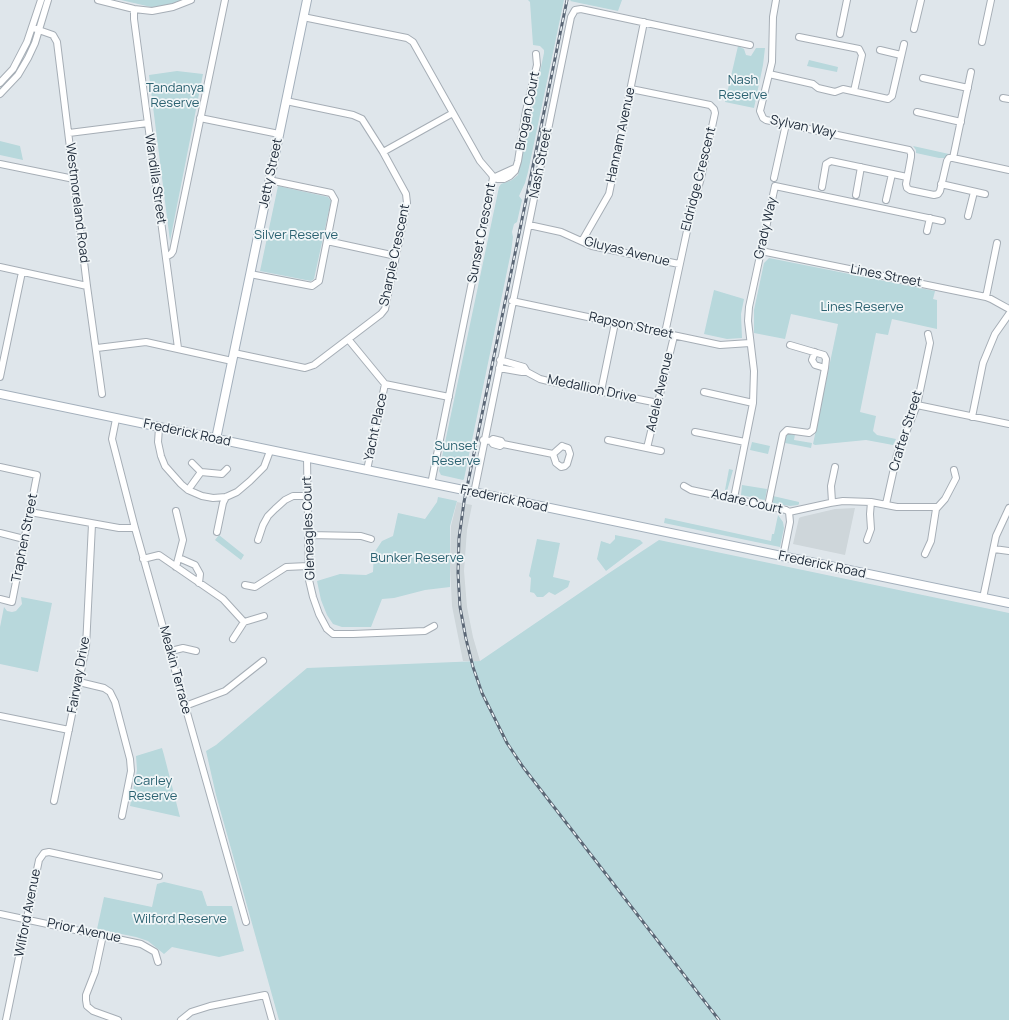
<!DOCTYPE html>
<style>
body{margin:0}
canvas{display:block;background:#dfe6eb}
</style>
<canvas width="1009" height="1020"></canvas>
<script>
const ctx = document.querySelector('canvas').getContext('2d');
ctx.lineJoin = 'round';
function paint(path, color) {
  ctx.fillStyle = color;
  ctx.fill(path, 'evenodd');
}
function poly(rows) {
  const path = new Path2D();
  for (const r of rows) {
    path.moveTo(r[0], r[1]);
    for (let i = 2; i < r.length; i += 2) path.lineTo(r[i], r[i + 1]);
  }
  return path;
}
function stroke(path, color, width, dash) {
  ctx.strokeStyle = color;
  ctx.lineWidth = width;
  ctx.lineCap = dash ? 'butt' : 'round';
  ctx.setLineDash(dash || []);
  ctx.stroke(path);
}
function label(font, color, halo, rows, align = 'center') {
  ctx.font = font + ' Manrope,sans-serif';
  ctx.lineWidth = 3.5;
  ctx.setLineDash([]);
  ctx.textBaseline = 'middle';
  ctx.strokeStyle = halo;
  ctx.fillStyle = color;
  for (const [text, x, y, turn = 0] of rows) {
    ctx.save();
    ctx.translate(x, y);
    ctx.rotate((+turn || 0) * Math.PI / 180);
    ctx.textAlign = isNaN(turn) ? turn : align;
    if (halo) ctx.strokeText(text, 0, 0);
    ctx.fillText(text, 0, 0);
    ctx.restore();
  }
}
paint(poly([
 [457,502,472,505,467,530,464,571,467,607,473,637,480,661,463,661,452,606,450,566,451,526],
 [855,508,845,555,793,544,799,518,801,517,835,509]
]), '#ced6da');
paint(poly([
 [121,0,181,0,169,6,151,7],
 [528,0,564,0,528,172,525,183,519,196,522,200,517,222,514,224,512,232,513,237,511,252,464,479,463,480,441,475,439,471,499,187,501,184,512,180,518,175,544,53,544,50,540,46,533,45,530,2],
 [571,0,622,0,618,11,570,1],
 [738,46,744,49,746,55,751,56,756,48,765,48,763,65,754,108,725,102],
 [809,60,838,67,837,72,807,66],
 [177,71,203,74,170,241,149,75],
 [0,141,20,146,23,160,0,155],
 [913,146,949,154,945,158,939,158,916,153,916,150],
 [278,186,328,197,331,201,314,279,311,281,260,271],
 [769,258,935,291,933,299,937,300,937,329,892,319,888,335,876,333,860,412,876,416,873,431,877,435,896,439,893,445,866,440,815,445,813,444,838,324,791,314,785,339,754,333,754,310,764,263],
 [714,290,744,299,741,314,742,338,727,339,704,334],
 [789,433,795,434,794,440,812,443,811,448,785,443,786,434],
 [752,442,770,446,768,454,750,450],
 [729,469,733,470,727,491,725,490],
 [742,485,767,489,765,500,741,495],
 [773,496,799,502,799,504,798,505,790,506,773,503,772,502],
 [438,497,457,501,450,526,450,587,425,590,394,598,382,599,371,627,342,627,333,624,327,615,321,600,317,581,340,574,366,575,373,572,374,553,382,541,393,536,398,513,425,519,437,502],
 [778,515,783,522,784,528,780,547,664,523,665,518,771,541,772,534,774,534],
 [219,535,244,555,241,560,215,540],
 [615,535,640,540,643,543,606,571,597,559,601,541,610,544,615,539],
 [537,539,560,543,553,577,570,581,568,587,555,595,549,592,543,597,537,597,534,593,530,592,531,578,529,576],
 [659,540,1009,613,1009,1020,279,1020,216,795,206,751,216,745,307,668,480,661,606,575],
 [21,597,52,603,38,672,0,664,0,627,4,607,7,611,12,612,16,611,22,604],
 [162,748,164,755,180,817,130,806,137,770,136,756],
 [164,882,202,891,207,906,232,906,244,951,219,957,172,947,164,954,148,941,136,937,97,929,104,897,152,907,157,884]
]), '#b8d8dc');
const street = poly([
 [98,0,134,9,152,11,173,7,191,0],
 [776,0,773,17,772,62,760,111,763,118,766,120,909,150,911,153,911,157,906,184,907,188,910,190,934,195,938,194,940,191,947,161,949,158,953,158,1009,170],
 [134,9,134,19,178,348],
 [303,17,407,38,413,42,480,161,492,175,493,178,431,484],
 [33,28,53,35,57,42,87,286,102,394],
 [914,29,921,0],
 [840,34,847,0],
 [799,37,859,49,862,55,854,91],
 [982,42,991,0],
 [880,50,901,55],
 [769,74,813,84,818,88,835,92,843,89,888,99,892,96,904,44],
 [923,78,968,88],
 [0,83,13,69,27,42,41,0],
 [631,89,710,105,714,109,715,113,701,178,690,217,665,333],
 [0,94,18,75,28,58,35,43,48,0],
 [1003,98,1009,99],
 [917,112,961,122],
 [200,118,279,134],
 [69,133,148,123],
 [383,152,453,113],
 [953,158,971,72],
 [0,164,74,179],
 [515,168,493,178,498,179,504,179,510,176,515,171,518,161,526,111,537,65,536,54],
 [774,178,786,124],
 [941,184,985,194],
 [822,187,826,164,831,161,907,177],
 [856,195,861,167],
 [886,200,892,174],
 [968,216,974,192],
 [529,225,561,232,592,246,679,264],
 [927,231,930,218],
 [327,241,396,256],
 [582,241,609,194,644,22],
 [761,251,986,297,991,299,1009,309],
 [166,257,171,254,173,251,225,0],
 [0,267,87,286],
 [250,274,312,286,319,281,335,200,331,193,269,180],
 [986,297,997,243],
 [512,301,720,345,750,343],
 [348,339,385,384,449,397],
 [97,348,146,342,232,361],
 [815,352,812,360,815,365,825,368],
 [234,353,305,368,314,365,381,314,385,309,407,203,406,194,383,152,362,119,353,115,286,101],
 [500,360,524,367,527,372,540,379,548,381,658,403],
 [499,368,522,372,527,372],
 [0,377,22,272],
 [601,391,615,323],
 [704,392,753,403],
 [917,405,1009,424],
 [972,417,983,363,995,334,1009,314],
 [116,419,112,439,135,528,246,922],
 [159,428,158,442,161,456,165,466,181,484,188,490,202,496,213,498,226,497,237,492,250,481,264,467,270,451],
 [695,432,745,442],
 [483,440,491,441,493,444,500,446,503,444,553,454],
 [608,440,661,451],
 [491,441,493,439,501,441,503,444],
 [562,446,568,448,570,454,567,464,565,466,561,467,556,463,553,454,562,446],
 [647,448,674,336],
 [307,458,309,580,313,597,319,614,327,629,333,634,353,634,425,631,434,626],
 [192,463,201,472],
 [0,467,37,475,12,602,0,599],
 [367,470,385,384],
 [684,486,691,490,786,510,789,512,790,522,783,557],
 [188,490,201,472,222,474,227,469],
 [474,493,571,17,575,10,581,9,750,45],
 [734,498,753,403,754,371,748,321,749,307,775,186,942,221],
 [832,502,831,486,835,467],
 [886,504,897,455,917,405,930,343,928,334],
 [768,506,783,434,787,430,809,433,813,430,825,368,826,359,824,355,790,345],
 [176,511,183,540,176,567],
 [30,512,119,528,135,528],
 [789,512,830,503,843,501,871,502,897,507,937,507],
 [217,532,223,503,226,497],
 [0,533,24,539],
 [308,535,361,536,371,539],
 [258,540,263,525,268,516,275,509,285,500,293,496,307,496],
 [867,540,871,529,870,514,871,502],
 [994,549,1009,551],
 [925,554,931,541,936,509,945,499,956,478,954,470],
 [179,558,195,565,200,574,199,583],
 [143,559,159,555,223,599,244,622],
 [245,585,255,587,286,567,308,566],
 [983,598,996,536,1009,508],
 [233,639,244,622,264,616],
 [171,651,183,648,196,651],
 [79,682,104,688,110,692,115,702,130,759,131,771,122,816],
 [185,706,225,691,263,661],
 [0,716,69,730],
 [54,801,86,647,92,524],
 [0,914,141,944,155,952,158,962],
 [103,935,95,972,86,995,86,1000,87,1006,93,1011,118,1020],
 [6,1020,39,860,44,853,49,852,159,876],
 [181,1020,191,1012,210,1006,265,995,272,1020]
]);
const secondary = poly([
 [0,394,1009,603],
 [216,439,307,0]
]);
stroke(street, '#a6aeb6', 8);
stroke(secondary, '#a4b0bc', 10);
stroke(street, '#fff', 6);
stroke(secondary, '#fff', 8);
const rail = poly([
 [567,0,464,502,459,538,458,573,460,607,466,639,473,667,482,693,507,743,523,767,719,1020]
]);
stroke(rail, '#5b6776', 3);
stroke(rail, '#f0f5f7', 1.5, [4.5]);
label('13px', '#2b6271', '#f0f5f7', [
 ["Nash",743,80],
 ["Reserve",743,95],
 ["Tandanya",175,88],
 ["Reserve",175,103],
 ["Silver Reserve",296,235],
 ["Lines Reserve",862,307],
 ["Sunset",456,446],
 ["Reserve",456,461],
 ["Bunker Reserve",417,558],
 ["Carley",153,781],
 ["Reserve",153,796],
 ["Wilford Reserve",180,919]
]);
label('13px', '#202c3b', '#f0f5f7', [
 ["Brogan Court",528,111,-79],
 ["Sylvan Way",803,127,12],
 ["Hannam Avenue",621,135,-78],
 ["Nash Street",541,163,-79],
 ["Jetty Street",271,173,-78],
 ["Wandilla Street",155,179,82],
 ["Eldridge Crescent",699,179,-76],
 ["Westmoreland Road",77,203,83],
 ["Grady Way",766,228,-77],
 ["Sunset Crescent",482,233,-79],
 ["Gluyas Avenue",627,252,14],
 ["Sharpie Crescent",395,255,-78],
 ["Lines Street",886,276,11],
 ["Rapson Street",631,326,12],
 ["Medallion Drive",592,389,12],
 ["Adele Avenue",660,392,-77],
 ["Yacht Place",376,427,-78],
 ["Crafter Street",906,431,-73],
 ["Frederick Road",187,433,12],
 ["Frederick Road",504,499,12],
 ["Adare Court",747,502,13],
 ["Gleneagles Court",309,528,-92],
 ["Traphen Street",25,538,-79],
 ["Frederick Road",822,565,12],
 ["Meakin Terrace",175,670,75],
 ["Fairway Drive",79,675,-80],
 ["Wilford Avenue",28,913,-79],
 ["Prior Avenue",84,931,12]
]);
</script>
